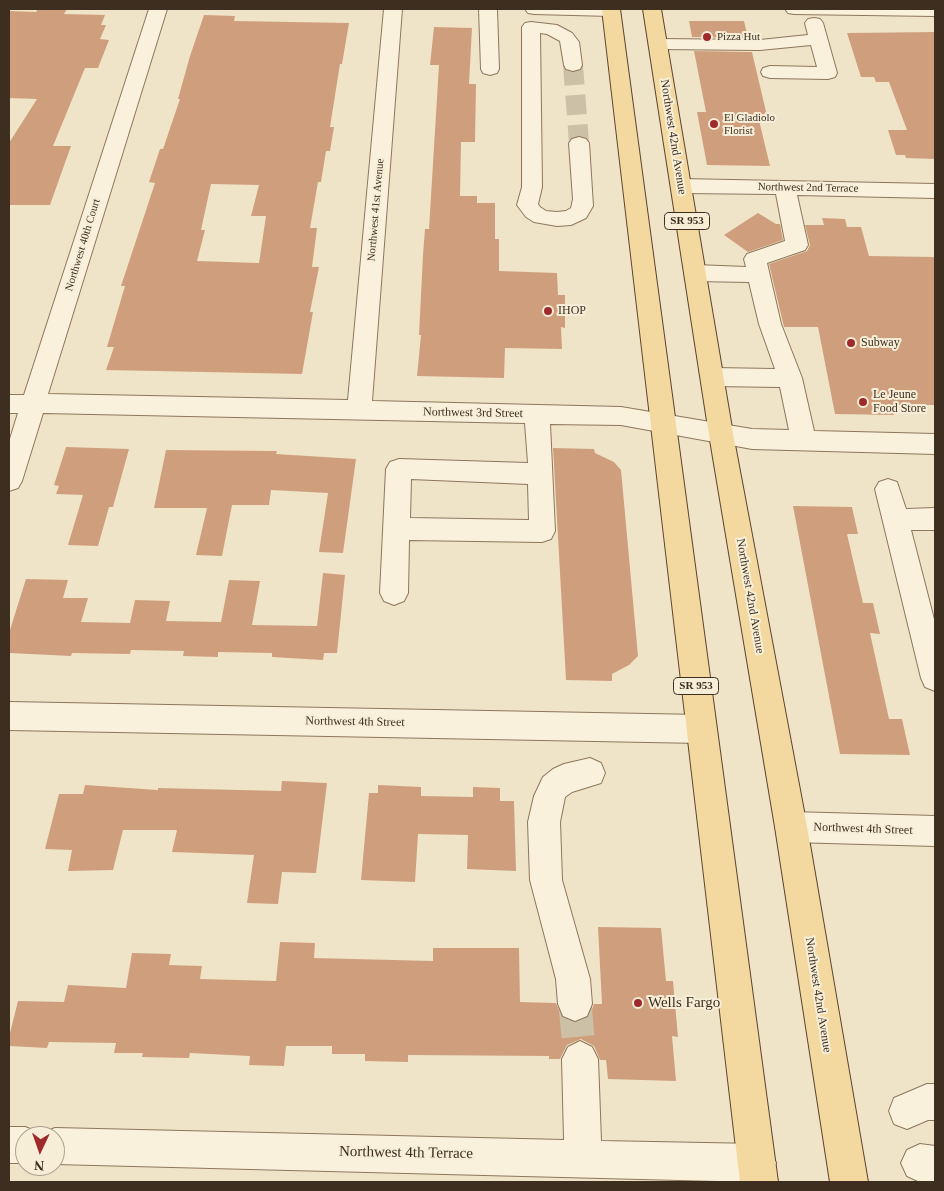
<!DOCTYPE html>
<style>
body{margin:0}
#map{position:relative;width:944px;height:1191px;overflow:hidden;background:#f0e4c8;font-family:Georgia,serif}
canvas{display:block}
.frame{position:absolute;inset:0;border:10px solid #3d2e20;pointer-events:none}
.north{position:absolute;left:15px;top:1126px;width:50px;height:50px;box-sizing:border-box;background:#f7eed8;border:1px solid #ada18e;border-radius:50%;rotate:183deg;font-size:14px;font-weight:700;line-height:20px;text-align:center;color:#3d2e20}
.north::after{content:'';display:block;margin:auto;width:18px;height:22px;background:#9e2a2b;clip-path:polygon(50% 0,100% 100%,50% 72%,0 100%)}
</style>
<div id="map">
<canvas width="944" height="1191"></canvas>
<div class="frame"></div>
<div class="north">N</div>
</div>
<script>
const ctx = document.querySelector('canvas').getContext('2d');
ctx.lineJoin = 'round';
function paint(path, color) {
  ctx.fillStyle = color;
  ctx.fill(path, 'evenodd');
}
function poly(rows) {
  const path = new Path2D();
  for (const r of rows) {
    path.moveTo(r[0], r[1]);
    for (let i = 2; i < r.length; i += 2) path.lineTo(r[i], r[i + 1]);
  }
  return path;
}
function stroke(path, color, width, dash) {
  ctx.strokeStyle = color;
  ctx.lineWidth = width;
  ctx.lineCap = dash ? 'butt' : 'round';
  ctx.setLineDash(dash || []);
  ctx.stroke(path);
}
function label(font, color, halo, rows, align = 'center') {
  ctx.font = font + ' Georgia,serif';
  ctx.lineWidth = 4;
  ctx.setLineDash([]);
  ctx.textBaseline = 'middle';
  ctx.strokeStyle = halo;
  ctx.fillStyle = color;
  for (const [text, x, y, turn = 0] of rows) {
    ctx.save();
    ctx.translate(x, y);
    ctx.rotate((+turn || 0) * Math.PI / 180);
    ctx.textAlign = isNaN(turn) ? turn : align;
    if (halo) ctx.strokeText(text, 0, 0);
    ctx.fillText(text, 0, 0);
    ctx.restore();
  }
}
paint(poly([
 [38,9,67,9,64,14,105,15,101,25,106,25,100,39,109,40,98,68,85,68,53,146,71,146,50,205,9,205,9,143,37,99,9,98,9,11,36,12],
 [204,15,235,16,234,21,349,23,342,64,340,64,330,127,334,127,330,151,326,151,321,182,318,182,310,228,317,228,312,267,319,267,310,312,313,312,302,374,106,370,114,347,107,347,125,286,121,286,155,183,149,182,160,149,163,149,180,99,178,99,190,56],
 [211,184,259,185,251,216,266,216,259,263,197,261,205,230,201,230],
 [689,21,744,21,748,38,692,37],
 [434,27,472,28,469,84,476,84,475,142,461,142,460,196,477,196,477,203,495,203,495,239,499,239,499,271,557,273,558,295,565,295,565,328,561,327,562,349,505,348,504,378,417,376,421,335,419,335,423,255,425,229,429,229,439,65,430,65],
 [935,32,935,159,906,158,905,155,896,155,888,130,907,130,889,82,876,82,874,77,861,77,847,33],
 [694,51,752,52,767,116,758,116,770,166,707,165,697,112,706,112],
 [758,213,776,224,780,224,783,240,748,252,724,235],
 [822,218,845,219,847,227,861,227,869,256,935,257,935,405,891,405,894,415,835,414,818,327,784,327,769,264,807,251,810,245,805,225,824,225],
 [66,447,129,449,113,507,109,507,98,546,68,545,83,495,56,494,59,486,54,485],
 [553,448,594,449,595,453,614,462,621,470,638,656,629,665,612,674,612,681,566,680],
 [166,450,277,451,276,454,356,459,343,553,319,552,328,493,271,490,269,505,232,505,222,556,196,555,207,508,154,508],
 [793,506,852,507,858,534,847,534,863,603,873,603,880,634,870,633,889,719,902,719,910,755,840,754],
 [323,573,345,575,337,653,324,653,323,660,272,657,272,653,218,652,218,657,183,656,184,651,131,650,130,654,72,653,71,656,9,653,9,633,26,579,68,580,63,598,88,598,81,622,130,623,135,600,170,601,166,621,221,622,229,580,260,581,252,625,317,626],
 [282,781,327,783,316,873,282,872,278,904,247,903,254,855,172,852,177,830,123,830,113,870,68,871,72,850,45,849,59,794,83,794,85,785,158,790,158,788,281,791],
 [378,785,421,787,421,796,473,797,473,787,500,788,500,801,514,801,516,871,467,869,468,835,418,834,415,882,361,880,369,793,378,793],
 [598,927,661,928,666,981,673,981,678,1037,672,1036,676,1081,608,1079,606,1060,600,1060,594,1046,581,1039,567,1045,560,1059,549,1059,549,1056,408,1055,408,1062,365,1061,365,1054,332,1054,332,1046,286,1046,284,1066,249,1065,250,1056,190,1053,189,1058,142,1057,143,1053,114,1053,116,1043,49,1042,47,1048,9,1046,9,1037,18,1001,64,1002,68,985,126,988,132,953,171,954,169,965,202,966,200,979,276,981,280,942,315,943,314,958,433,961,433,948,519,948,520,1002,556,1003,562,1018,576,1023,589,1017,594,1004,602,1004]
]), '#cf9f7d');
stroke(poly([
 [573,65,579,143]
]), '#ccc0a6', 20, [20, 10]);
stroke(poly([
 [575,1004,580,1059]
]), '#ccc0a6', 33, [33, 16]);
const minor = poly([
 [149,9,167,9,48,394,348,400,384,9,402,9,372,401,621,407,752,429,789,430,780,387,713,386,705,383,701,377,705,371,713,368,775,369,759,324,749,282,695,281,687,278,684,273,687,268,695,265,746,267,744,259,747,254,785,241,776,194,681,193,674,191,671,186,674,181,681,179,935,184,935,198,797,195,808,245,805,250,767,263,781,324,802,378,814,431,935,434,935,454,752,449,621,425,550,424,555,531,551,539,542,542,409,540,408,593,404,601,394,605,384,601,380,593,386,469,390,462,399,459,528,463,525,423,43,413,22,481,18,488,9,491,9,442,18,413,9,413,9,395,24,395,149,9],
 [411,479,528,484,529,520,410,518,411,479],
 [479,9,497,9,499,69,497,73,490,75,483,73,481,69,479,9],
 [525,9,618,9,620,11,617,15,611,16,534,14,528,13,525,9],
 [785,9,935,9,935,16,794,14,788,13,785,9],
 [814,18,820,19,823,23,837,73,835,77,828,79,770,78,763,76,761,72,763,68,770,66,817,67,811,45,760,50,658,49,652,48,649,44,652,40,658,39,760,40,808,35,805,23,808,19,814,18],
 [531,22,557,25,572,33,579,42,582,65,580,69,573,71,566,69,564,65,560,41,547,34,540,33,542,187,538,204,540,207,546,211,557,212,566,211,571,208,573,199,569,143,572,139,579,137,586,139,589,143,593,206,586,218,571,225,557,226,534,222,526,217,517,205,522,187,522,27,525,23,531,22],
 [888,479,897,482,906,509,935,508,935,530,911,530,935,623,935,691,925,687,921,678,875,489,879,482,888,479],
 [9,702,701,715,712,719,716,729,712,739,701,743,9,730,9,702],
 [590,758,601,763,605,773,601,783,572,792,565,797,560,822,562,880,590,979,592,1004,587,1016,575,1021,563,1016,558,1004,556,979,530,880,528,822,534,796,543,777,553,769,564,764,590,758],
 [791,812,935,816,935,846,791,842,780,838,775,827,780,816,791,812],
 [580,1041,592,1047,598,1059,601,1141,757,1144,770,1150,776,1163,770,1176,757,1182,55,1164,55,1136,41,1136,42,1133,55,1128,564,1140,562,1059,568,1047,580,1041],
 [927,1084,935,1084,935,1120,928,1120,907,1129,894,1124,889,1111,894,1098,927,1084],
 [9,1127,25,1127,38,1132,40,1136,25,1136,25,1163,9,1163,9,1127],
 [920,1144,935,1146,935,1182,920,1182,907,1176,901,1163,907,1150,920,1144]
]);
const major = poly([
 [602,9,620,9,778,1182,740,1182,602,9],
 [643,9,661,9,733,434,807,827,868,1182,830,1182,775,827,709,434,643,9]
]);
stroke(minor, '#8d765c', 2);
stroke(major, '#5b4430', 2);
paint(minor, '#faf1dc');
paint(major, '#f3d9a0');
for (const [x, y, r, color] of [
 [707,37,5,"#9e2a2b"],
 [714,124,5,"#9e2a2b"],
 [548,311,5,"#9e2a2b"],
 [851,343,5,"#9e2a2b"],
 [863,402,5,"#9e2a2b"],
 [638,1003,5,"#9e2a2b"]
]) {
  const dot = new Path2D();
  dot.arc(x, y, r, 0, 2 * Math.PI);
  ctx.fillStyle = color;
  ctx.fill(dot);
  stroke(dot, '#f7eed8', 2);
}
label('11px', '#3d2e20', '#f7eed8', [
 ["Pizza Hut",717,37],
 ["El Gladiolo",724,118],
 ["Florist",724,131]
], 'left');
label('11px', '#3d2e20', '#f7eed8', [
 ["Northwest 2nd Terrace",808,188,1],
 ["Northwest 41st Avenue",376,210,-85],
 ["Northwest 40th Court",83,245,-73]
]);
for (const [x, y, w] of [
 [687,221,45],
 [696,686,45]
]) {
  const box = new Path2D();
  box.roundRect(x - w / 2, y - 8.5, w, 17, 4);
  ctx.fillStyle = '#f7eed8';
  ctx.fill(box);
  stroke(box, '#3d2e20', 1);
}
label('bold 11px', '#3d2e20', null, [
 ["SR 953",687,221],
 ["SR 953",696,686]
]);
label('12px', '#3d2e20', '#f7eed8', [
 ["Northwest 42nd Avenue",673,137,81],
 ["Northwest 3rd Street",473,413,1],
 ["Northwest 42nd Avenue",750,596,80],
 ["Northwest 4th Street",355,722,1],
 ["Northwest 4th Street",863,829,2],
 ["Northwest 42nd Avenue",818,995,81]
]);
label('12px', '#3d2e20', '#f7eed8', [
 ["IHOP",558,311],
 ["Subway",861,343],
 ["Le Jeune",873,395],
 ["Food Store",873,409]
], 'left');
label('15px', '#3d2e20', '#f7eed8', [
 ["Wells Fargo",648,1003]
], 'left');
label('15px', '#3d2e20', '#f7eed8', [
 ["Northwest 4th Terrace",406,1153,1]
]);
</script>
